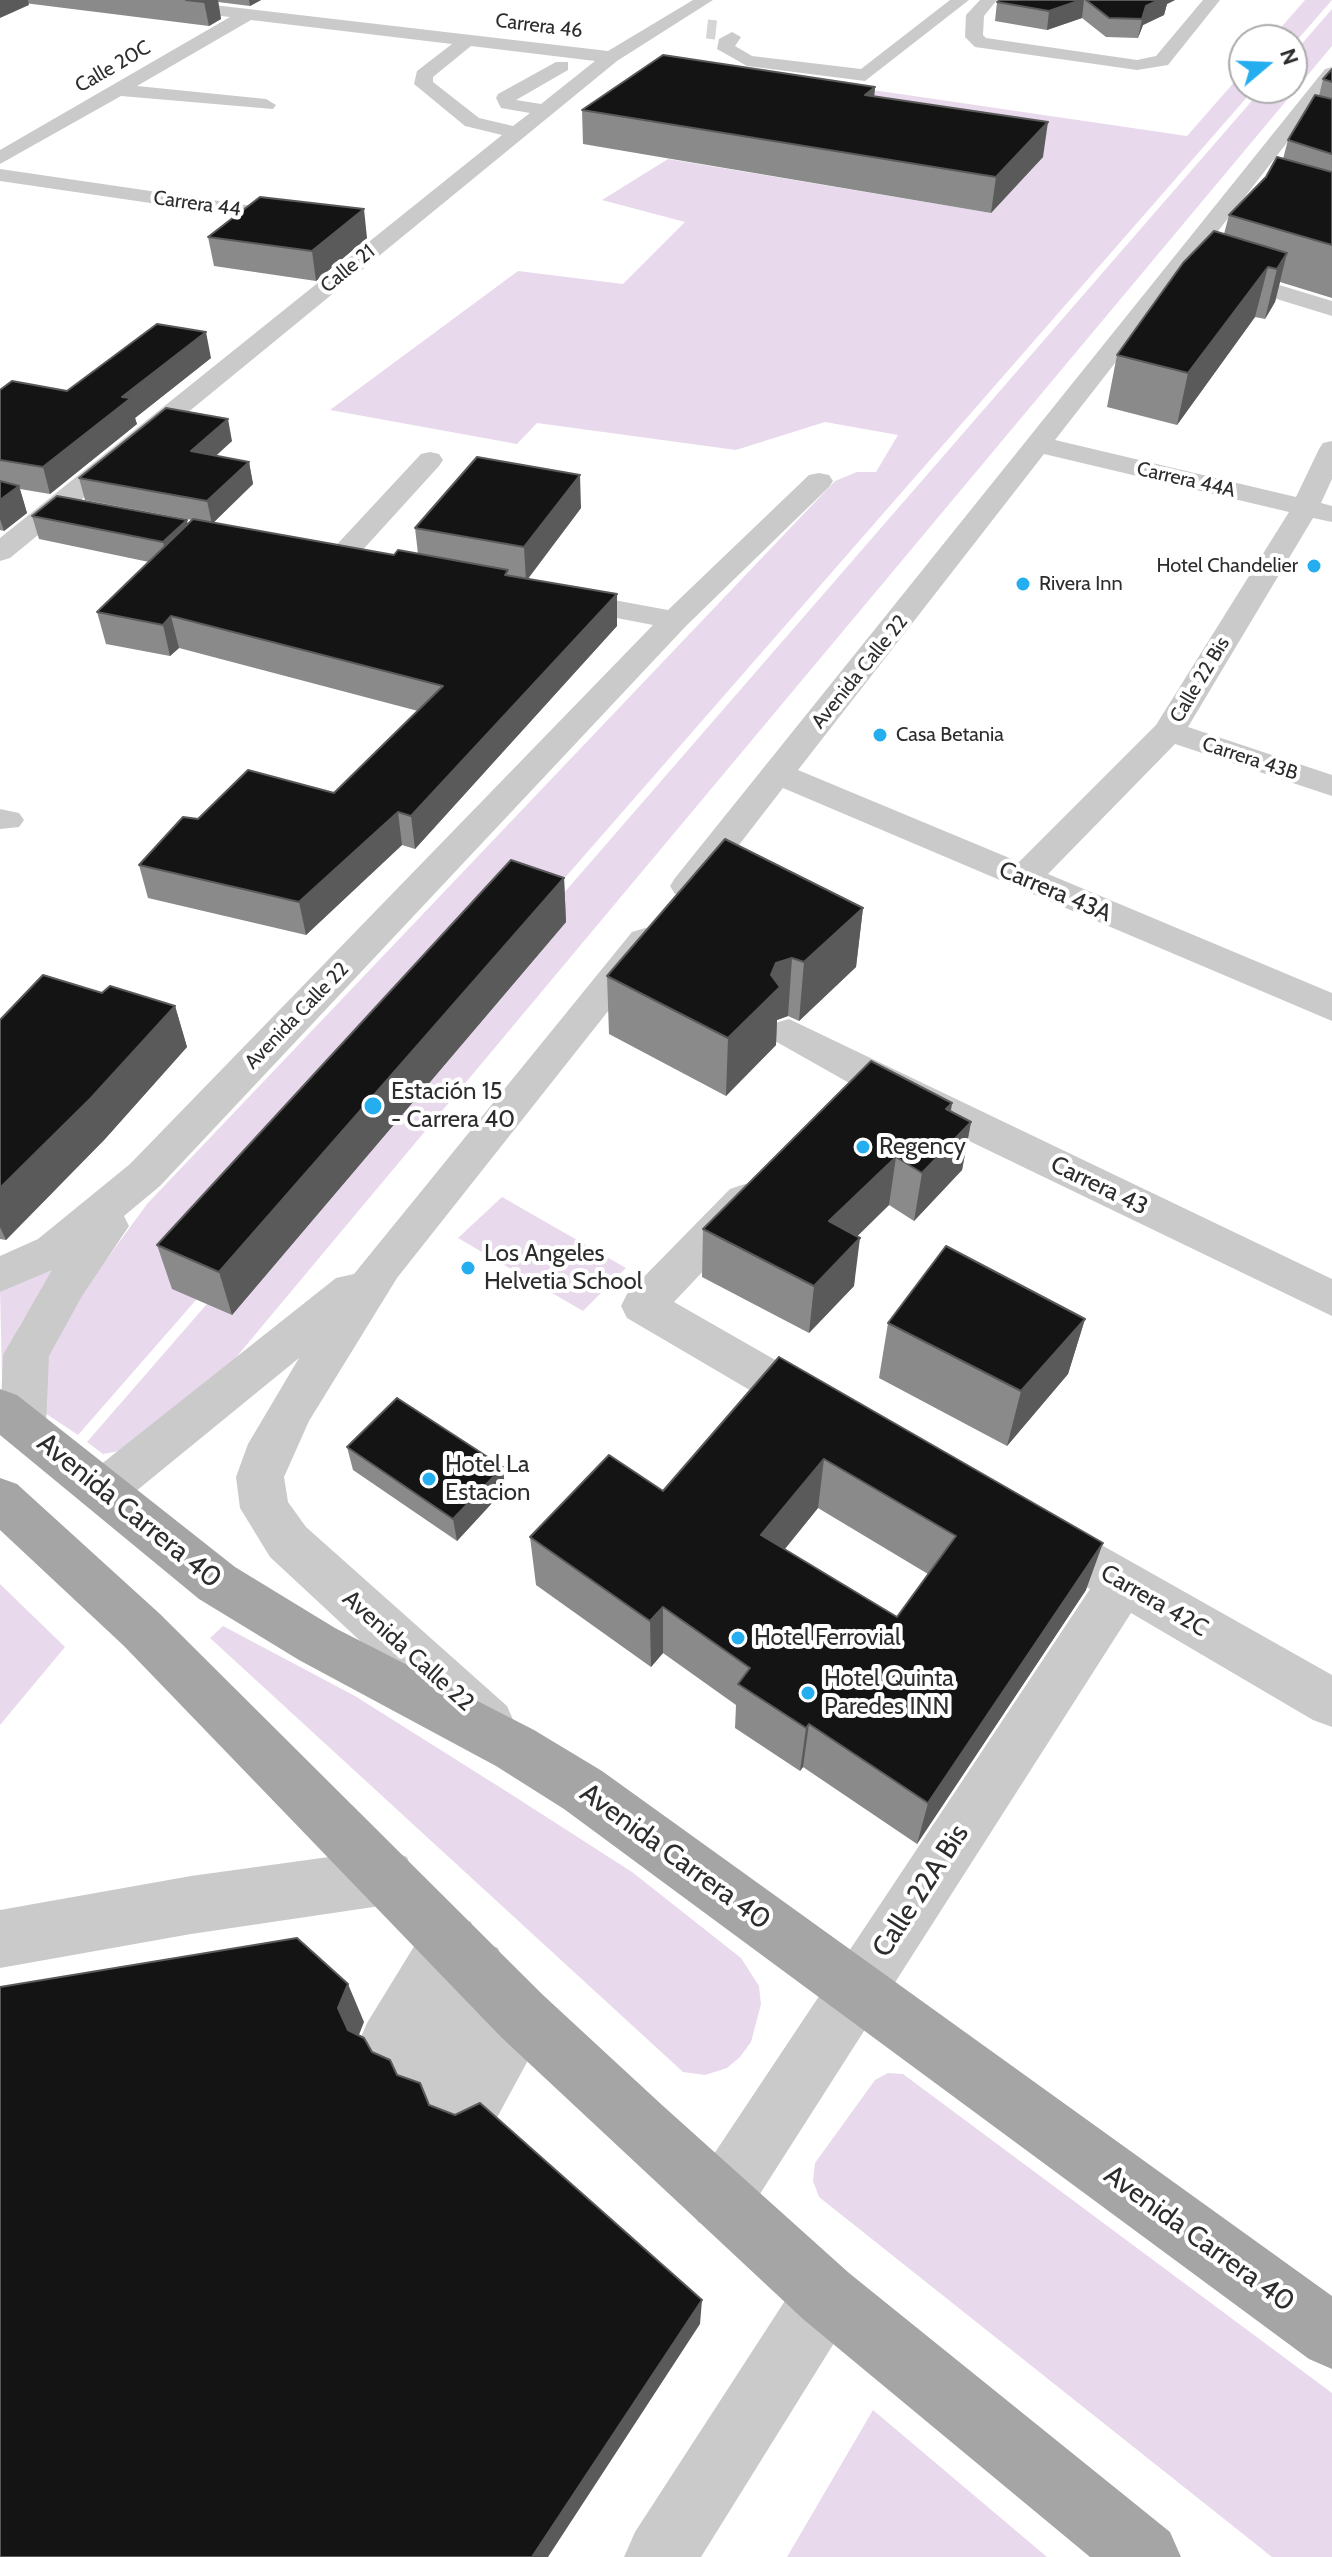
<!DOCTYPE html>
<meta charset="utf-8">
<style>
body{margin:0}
#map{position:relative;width:1332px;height:2557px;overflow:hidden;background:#fff;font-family:Cabin,sans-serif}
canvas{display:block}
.north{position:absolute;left:1228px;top:24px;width:80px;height:80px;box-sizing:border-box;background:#fff;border:2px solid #ababab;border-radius:50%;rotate:71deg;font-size:22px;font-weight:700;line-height:32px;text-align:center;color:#2d2d2d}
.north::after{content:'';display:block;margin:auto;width:28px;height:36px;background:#24adef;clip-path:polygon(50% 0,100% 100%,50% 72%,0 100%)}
</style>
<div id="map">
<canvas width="1332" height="2557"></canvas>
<div class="north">N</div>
</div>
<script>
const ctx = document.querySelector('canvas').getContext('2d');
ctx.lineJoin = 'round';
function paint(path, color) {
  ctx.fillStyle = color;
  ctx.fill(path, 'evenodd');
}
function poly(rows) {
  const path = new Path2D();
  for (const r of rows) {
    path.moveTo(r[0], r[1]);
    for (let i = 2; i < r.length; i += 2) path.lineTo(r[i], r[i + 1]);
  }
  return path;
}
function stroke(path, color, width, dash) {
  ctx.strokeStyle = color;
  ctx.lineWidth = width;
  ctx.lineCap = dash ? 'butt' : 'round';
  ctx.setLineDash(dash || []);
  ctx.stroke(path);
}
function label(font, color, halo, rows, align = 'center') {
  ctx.font = font + ' Cabin,sans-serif';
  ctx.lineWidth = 8;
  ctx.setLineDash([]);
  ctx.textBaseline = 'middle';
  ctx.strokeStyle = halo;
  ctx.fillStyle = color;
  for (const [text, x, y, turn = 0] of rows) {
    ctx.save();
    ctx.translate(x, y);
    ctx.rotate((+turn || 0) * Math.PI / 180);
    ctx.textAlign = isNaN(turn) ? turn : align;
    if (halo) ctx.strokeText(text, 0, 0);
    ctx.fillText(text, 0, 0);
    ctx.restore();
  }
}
paint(poly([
 [1305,0,1332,0,1292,46,1292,40,1270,40],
 [1332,9,1332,46,228,1367,146,1446,103,1454,87,1442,1263,88,1292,88,1292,55],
 [736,70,1187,136,1244,71,1244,88,1255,88,78,1435,33,1405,31,1374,60,1323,147,1204,835,481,857,472,876,472,898,435,825,422,736,450,537,423,517,444,330,410,518,271,623,284,685,222,602,200,668,159,991,213,1042,158],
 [502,1197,626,1268,583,1311,458,1238],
 [62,1258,20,1325,2,1377,0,1289],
 [0,1584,65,1647,0,1725],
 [223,1626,355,1696,509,1793,632,1872,741,1958,759,1986,761,2004,751,2042,740,2057,727,2068,705,2075,683,2072,210,1638],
 [888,2073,903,2074,1332,2393,1332,2557,1272,2557,819,2197,813,2181,815,2163,875,2080],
 [873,2410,1047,2557,787,2557]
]), '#e9d9ec');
stroke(poly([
 [707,29,716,30]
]), '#d5d5d5', 19, [19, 10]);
paint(poly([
 [120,0,171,0,608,51,693,0,713,0,617,61,10,558,0,561,0,538,502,135,465,126,414,84,417,71,452,44,251,20,137,86,266,99,276,105,273,109,121,96,0,164,0,150,230,17,128,5,120,0],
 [471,46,595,61,541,104,516,100,568,70,568,62,556,62,498,94,496,98,501,108,530,113,513,126,479,118,433,82,433,77,471,46],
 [950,0,969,0,865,81,747,66,717,49,719,39,732,32,741,37,735,46,752,56,861,69,950,0],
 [980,0,997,0,984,16,983,35,986,38,1137,60,1156,56,1203,0,1220,0,1168,65,1137,70,975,47,965,37,966,15,980,0],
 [1332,67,1332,85,1055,440,1296,497,1319,449,1323,443,1332,441,1332,479,1321,503,1332,506,1332,522,1313,518,1188,727,1332,775,1332,796,1175,744,1048,874,1332,993,1332,1021,783,788,701,894,688,897,675,894,670,886,675,878,1325,69,1332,67],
 [1044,454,1289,512,1156,725,1019,862,798,770,1044,454],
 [0,169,301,213,312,219,301,225,0,181,0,169],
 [1220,267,1332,301,1332,316,1212,279,1209,274,1212,269,1220,267],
 [430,452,439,454,443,460,439,466,349,565,329,565,325,559,329,553,421,454,430,452],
 [819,473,829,475,833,481,829,487,686,626,160,1186,124,1216,129,1226,82,1296,49,1356,46,1425,39,1439,22,1444,5,1439,0,1428,3,1355,52,1270,0,1292,0,1256,38,1239,130,1164,653,625,549,605,544,599,549,593,559,590,668,610,809,475,819,473],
 [0,809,19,813,24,820,19,827,0,829,0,809],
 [645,928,658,932,663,940,658,948,397,1278,309,1421,284,1477,288,1502,306,1527,507,1706,515,1724,507,1742,488,1749,469,1742,270,1557,240,1508,236,1477,248,1444,299,1358,119,1505,102,1511,85,1505,78,1491,85,1477,336,1278,354,1274,632,932,645,928],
 [789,1019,1332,1279,1332,1316,851,1084,775,1041,770,1032,775,1023,789,1019],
 [745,1184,760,1189,766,1200,760,1211,674,1302,833,1393,839,1406,833,1419,816,1425,799,1419,627,1318,621,1306,627,1294,730,1189,745,1184],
 [1042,1515,1059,1521,1332,1675,1332,1727,1313,1720,1131,1613,742,2222,720,2232,698,2222,688,2200,698,2178,1090,1589,1025,1551,1017,1536,1025,1521,1042,1515],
 [387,1849,407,1857,415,1877,407,1897,387,1905,191,1934,0,1968,0,1910,191,1876,387,1849],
 [450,1914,471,1922,478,1940,498,1948,506,1969,501,1981,510,1991,522,1986,543,1995,552,2016,487,2136,465,2145,443,2136,435,2115,412,2107,407,2093,388,2085,382,2072,367,2065,358,2044,367,2023,429,1922,450,1914],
 [826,2263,849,2273,859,2296,849,2319,701,2557,624,2557,635,2532,803,2273,826,2263]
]), '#cacaca');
paint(poly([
 [0,1389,17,1395,235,1567,335,1628,534,1730,602,1771,1332,2296,1332,2369,1309,2359,564,1809,496,1766,299,1660,199,1599,0,1435,0,1389],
 [0,1478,17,1484,160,1614,543,1995,662,2105,849,2273,1170,2532,1181,2557,1090,2557,803,2319,501,2037,124,1646,0,1530,0,1478]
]), '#a5a5a5');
paint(poly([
 [0,0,261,0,250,6,218,2,221,19,209,26],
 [1000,0,1175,0,1167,4,1164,15,1143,25,1138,38,1106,37,1082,18,1047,30,995,21,997,2],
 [1332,69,1332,298,1280,282,1275,302,1265,319,1255,317,1177,425,1107,407,1117,355,1224,234,1229,215,1283,159,1288,140,1319,96,1323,79],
 [875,87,874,96,1043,157,991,213,583,144,582,110],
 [208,237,367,238,316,281,214,266],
 [211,358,135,418,137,424,50,494,20,489,27,513,4,531,0,530,0,390,67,391],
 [232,441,216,456,249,462,253,484,213,523,394,555,418,554,415,528,581,508,528,579,617,594,617,626,415,849,402,845,306,935,148,898,139,865,198,819,334,793,418,711,179,648,170,656,106,644,97,612,149,562,39,539,32,516,188,524,192,520,85,500,79,478],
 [564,878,566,922,232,1315,172,1289,157,1245],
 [863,908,856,967,799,1021,788,1016,777,1020,776,1045,726,1096,609,1034,607,976],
 [102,993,175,1006,187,1047,105,1139,6,1240,0,1239,0,1020],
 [952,1103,951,1111,971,1122,962,1170,914,1221,889,1205,857,1236,854,1286,809,1333,702,1277,703,1229],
 [1085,1319,1068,1374,1007,1446,879,1378,888,1323],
 [779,1357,1086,1590,917,1844,803,1767,800,1771,735,1728,736,1705,663,1653,651,1667,536,1585,530,1537,663,1491],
 [818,1508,928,1574,897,1617,785,1549],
 [347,1447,505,1489,457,1541,353,1470]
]), '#8a8a8a');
paint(poly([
 [0,0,28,0,29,5,0,18],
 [208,0,218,0,221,19,209,26,204,2],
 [249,0,261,0,250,6],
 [1081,0,1084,0,1082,18,1047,30,1049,11],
 [1159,0,1175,0,1167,4,1164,15,1143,25,1138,38,1142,19,1146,6],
 [875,87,872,121,865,95],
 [1048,122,1043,157,991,213,996,177],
 [364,209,367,238,316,281,312,251],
 [1287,253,1275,302,1265,319,1277,269],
 [1268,267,1255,317,1177,425,1188,373],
 [206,332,211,358,135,418,137,424,50,494,43,467,122,397],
 [228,419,232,441,196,473,191,451],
 [249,462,253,484,212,524,207,501],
 [580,475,581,508,526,581,524,547],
 [19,486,27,513,4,531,0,519,0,500],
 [187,520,192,543,168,566,163,542],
 [617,594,617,626,415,849,411,816],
 [171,616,179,648,170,656,163,625],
 [398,812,402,845,306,935,299,902],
 [564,878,566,922,232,1315,219,1272],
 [863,908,856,967,799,1021,804,962],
 [792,958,788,1016,777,1020,776,1045,726,1096,728,1038,771,975,776,963],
 [175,1006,187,1047,105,1139,6,1240,0,1227,0,1188],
 [952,1103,944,1150,971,1122,962,1170,914,1221,922,1173,946,1109],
 [896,1157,889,1205,824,1269,829,1221],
 [860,1238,854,1286,809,1333,814,1286],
 [1085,1319,1068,1374,1007,1446,1021,1391],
 [824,1459,818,1508,757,1583,761,1535],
 [503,1467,505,1489,457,1541,453,1519],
 [1103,1543,1086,1590,917,1844,928,1803],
 [663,1607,663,1653,651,1667,650,1621],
 [809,1724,803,1767,800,1771,806,1728],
 [348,1984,364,2022,355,2045,338,2008],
 [702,2300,700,2324,548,2557,532,2557]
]), '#5a5a5a');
const building = poly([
 [186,0,208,0,204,2,186,0],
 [1000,0,1081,0,1049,11,997,2,1000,0],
 [1086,0,1159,0,1146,6,1142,19,1109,18,1086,0],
 [663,55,875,87,865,95,1048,122,996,177,582,110,663,55],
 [1332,69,1332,82,1323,79,1332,69],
 [1315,95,1332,99,1332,154,1288,140,1315,95],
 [1277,157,1332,172,1332,245,1229,215,1266,177,1277,157],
 [260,197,364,209,312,251,208,237,260,197],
 [1214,231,1287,253,1277,269,1268,267,1188,373,1117,355,1183,263,1214,231],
 [157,324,206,332,122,397,131,398,43,467,0,460,0,390,12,381,67,391,157,324],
 [166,408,228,419,191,451,249,462,207,501,79,478,166,408],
 [477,457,580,475,524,547,415,528,477,457],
 [0,481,19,486,0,500,0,481],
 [57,496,187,520,163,542,32,516,57,496],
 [193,519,394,555,398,550,508,570,505,575,617,594,411,816,398,812,299,902,139,865,183,817,198,819,248,770,334,793,443,686,171,616,163,625,97,612,193,519],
 [725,839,863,908,804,962,792,958,776,963,771,975,780,987,728,1038,607,976,725,839],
 [511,860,564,878,219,1272,157,1245,511,860],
 [43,975,102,993,110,986,175,1006,91,1098,0,1188,0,1020,43,975],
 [871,1061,952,1103,946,1109,971,1122,922,1173,896,1157,829,1221,860,1238,814,1286,703,1229,871,1061],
 [946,1246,1085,1319,1021,1391,888,1323,946,1246],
 [779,1357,1103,1543,928,1803,809,1724,806,1728,738,1684,750,1668,663,1607,650,1621,530,1537,609,1455,663,1491,779,1357],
 [824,1459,956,1536,897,1617,761,1535,824,1459],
 [397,1398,503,1467,453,1519,347,1447,397,1398],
 [297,1938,348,1984,338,2008,348,2030,364,2038,372,2052,390,2060,397,2075,420,2083,429,2105,455,2115,480,2103,702,2300,532,2557,0,2557,0,1987,297,1938]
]);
paint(building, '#141414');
stroke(building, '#5a5a5a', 2);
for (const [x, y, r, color] of [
 [1314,566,8,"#24adef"],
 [1023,584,8,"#24adef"],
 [880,735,8,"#24adef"],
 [373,1106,10,"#24adef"],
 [863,1147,8,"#24adef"],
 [468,1268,8,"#24adef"],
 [429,1479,8,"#24adef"],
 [738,1638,8,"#24adef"],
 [808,1693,8,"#24adef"]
]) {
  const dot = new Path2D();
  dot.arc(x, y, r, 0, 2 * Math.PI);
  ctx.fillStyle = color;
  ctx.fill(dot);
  stroke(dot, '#fff', 3);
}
label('20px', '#2d2d2d', '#fff', [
 ["Carrera 46",539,26,7],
 ["Calle 20C",113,67,-30],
 ["Carrera 44",197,204,8],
 ["Calle 21",348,269,-39],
 ["Carrera 44A",1186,480,13],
 ["Avenida Calle 22",860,672,-51],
 ["Calle 22 Bis",1200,680,-59],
 ["Carrera 43B",1250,759,18],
 ["Avenida Calle 22",297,1016,-46]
]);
label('20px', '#2d2d2d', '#fff', [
 ["Hotel Chandelier",1298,566,"right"],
 ["Rivera Inn",1039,584],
 ["Casa Betania",896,735]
], 'left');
label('24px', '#2d2d2d', '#fff', [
 ["Carrera 43A",1055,892,23],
 ["Carrera 43",1099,1186,26],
 ["Carrera 42C",1154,1601,30],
 ["Avenida Calle 22",408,1651,42]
]);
label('24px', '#2d2d2d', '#fff', [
 ["Estación 15",391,1092],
 ["- Carrera 40",391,1120],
 ["Regency",879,1147],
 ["Los Angeles",484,1254],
 ["Helvetia School",484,1282],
 ["Hotel La",445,1465],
 ["Estacion",445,1493],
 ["Hotel Ferrovial",754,1638],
 ["Hotel Quinta",824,1679],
 ["Paredes INN",824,1707]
], 'left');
label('28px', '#2d2d2d', '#fff', [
 ["Avenida Carrera 40",129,1511,39],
 ["Avenida Carrera 40",675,1857,36],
 ["Calle 22A Bis",921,1891,-57],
 ["Avenida Carrera 40",1199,2239,36]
]);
</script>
